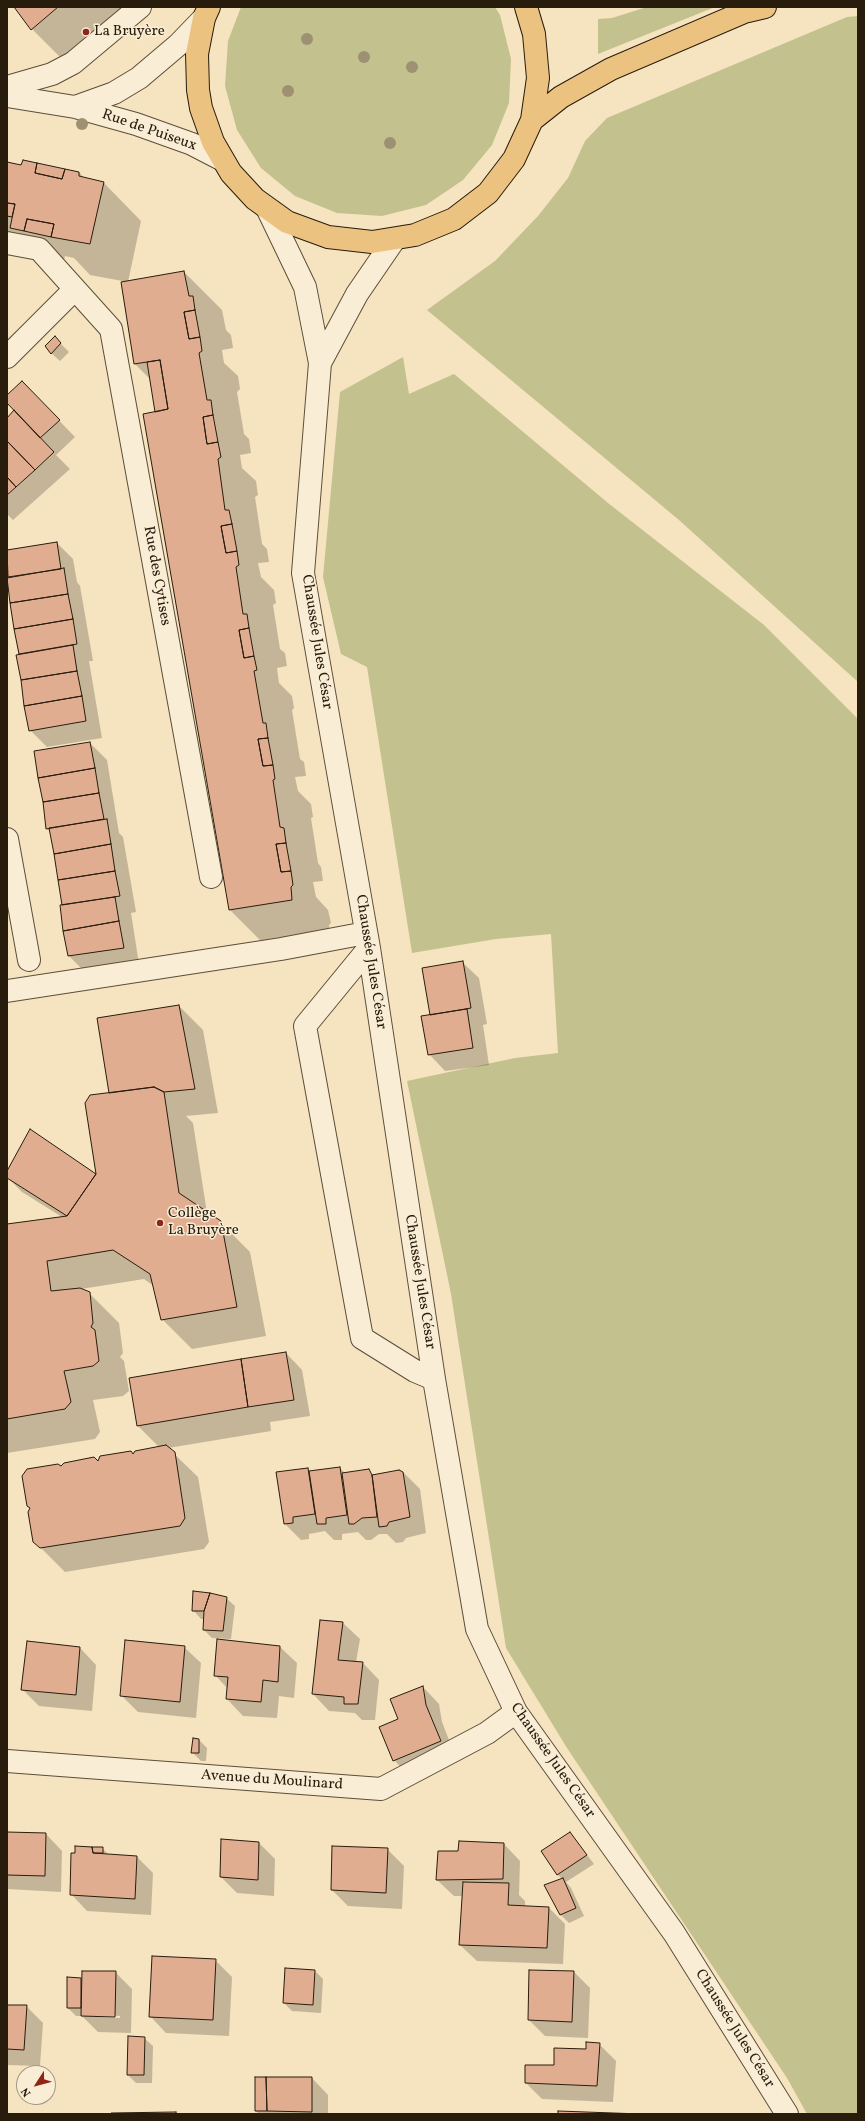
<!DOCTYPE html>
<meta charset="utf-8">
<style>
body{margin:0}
#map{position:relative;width:865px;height:2121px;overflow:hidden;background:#f6e3bf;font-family:Vollkorn,serif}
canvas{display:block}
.frame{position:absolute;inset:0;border:8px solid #281c0d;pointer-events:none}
.north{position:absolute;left:16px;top:2065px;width:40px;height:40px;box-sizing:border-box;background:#f9edd5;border:1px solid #a59985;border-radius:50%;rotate:234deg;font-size:11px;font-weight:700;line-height:16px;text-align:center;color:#281c0d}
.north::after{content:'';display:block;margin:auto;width:14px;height:18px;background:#8f2418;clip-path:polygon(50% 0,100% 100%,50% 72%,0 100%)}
</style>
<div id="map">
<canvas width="865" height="2121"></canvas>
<div class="frame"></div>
<div class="north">N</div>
</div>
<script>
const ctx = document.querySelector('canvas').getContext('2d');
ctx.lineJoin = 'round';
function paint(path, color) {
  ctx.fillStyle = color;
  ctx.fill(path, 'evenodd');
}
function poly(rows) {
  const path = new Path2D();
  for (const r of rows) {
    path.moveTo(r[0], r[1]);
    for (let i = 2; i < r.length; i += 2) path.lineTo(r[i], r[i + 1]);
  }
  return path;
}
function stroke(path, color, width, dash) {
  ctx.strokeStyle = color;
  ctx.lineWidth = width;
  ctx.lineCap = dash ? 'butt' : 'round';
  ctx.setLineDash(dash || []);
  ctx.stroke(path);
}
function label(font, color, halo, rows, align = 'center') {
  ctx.font = font + ' Vollkorn,serif';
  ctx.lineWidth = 3;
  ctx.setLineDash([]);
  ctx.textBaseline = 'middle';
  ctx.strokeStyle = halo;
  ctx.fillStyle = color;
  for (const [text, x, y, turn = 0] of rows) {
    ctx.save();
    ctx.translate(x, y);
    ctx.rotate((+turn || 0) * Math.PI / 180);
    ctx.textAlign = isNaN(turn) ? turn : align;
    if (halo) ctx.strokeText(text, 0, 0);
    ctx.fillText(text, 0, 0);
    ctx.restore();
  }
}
paint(poly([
 [241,7,495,7,500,15,511,59,509,103,492,145,463,180,426,205,382,216,337,213,295,196,261,168,237,130,225,86,228,41],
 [647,7,715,7,598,54,598,19,612,18],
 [858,16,858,682,679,520,427,310,495,261,538,216,568,178,585,141,607,118,847,17],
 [403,357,409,394,454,374,608,503,764,625,858,719,858,2114,807,2114,787,2078,567,1748,506,1648,451,1294,407,1081,515,1058,558,1053,551,934,496,939,412,953,367,667,341,654,323,577,340,392]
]), '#c3c18e');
paint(poly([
 [15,7,146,7,150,12,109,46,70,67,32,29],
 [7,163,79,172,84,178,103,182,141,221,128,282,184,272,222,310,226,330,231,335,233,348,222,350,224,363,238,376,240,389,237,392,244,434,249,439,251,453,240,455,242,468,256,481,258,495,255,497,262,544,267,549,269,562,258,563,261,577,274,590,276,603,273,605,280,649,285,653,287,666,277,668,279,683,292,696,294,708,292,710,300,759,304,762,306,776,295,777,298,791,311,804,313,817,311,818,318,863,321,867,323,881,313,882,316,897,328,910,331,923,329,925,330,938,268,948,230,910,156,413,150,379,135,364,122,283,128,282,90,275,74,258,65,256,62,269,7,233],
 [55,338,69,352,60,361,51,353],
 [7,397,38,399,75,437,56,455,70,469,13,520,7,514,7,419,16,410,7,401],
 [57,543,73,559,77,582,80,586,93,661,89,661,102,738,47,747,30,730,7,579,9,578,7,551],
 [90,743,107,760,119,833,123,837,136,912,131,913,139,964,85,972,69,956,59,879,51,832,47,829,35,752],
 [462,962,479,978,487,1024,483,1025,489,1065,445,1071,429,1054,431,1016],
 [179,1006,203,1030,218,1113,186,1116,193,1123,207,1213,220,1222,250,1252,266,1336,192,1349,162,1319,154,1286,144,1279,81,1289,89,1293,119,1323,123,1353,120,1357,124,1361,129,1391,123,1396,93,1400,100,1432,95,1439,7,1453,7,1225,62,1217,22,1192,7,1177,7,1173,98,1176,110,1093],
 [286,1353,302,1370,310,1416,270,1422,271,1431,168,1448,198,1477,209,1542,204,1549,65,1572,34,1541,61,1467,133,1455,160,1448,138,1426],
 [340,1468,346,1474,369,1471,374,1476,403,1472,420,1489,426,1533,406,1538,403,1542,396,1543,387,1534,379,1534,371,1540,366,1540,358,1532,342,1534,342,1540,334,1540,325,1531,309,1534,309,1539,301,1540,285,1524,307,1469,310,1472],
 [226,1598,235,1606,231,1639,212,1638,204,1630,205,1619,201,1619,193,1610],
 [321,1621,343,1623,360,1639,356,1662,363,1663,379,1680,375,1720,362,1720,355,1713,329,1711,313,1694],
 [218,1641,280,1647,297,1663,294,1698,279,1696,277,1718,243,1716,227,1699,228,1689,215,1675],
 [184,1647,201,1663,196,1718,138,1712,121,1695],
 [80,1648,96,1665,92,1711,39,1706,23,1690],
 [423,1687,439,1704,442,1722,456,1758,410,1777,394,1760,400,1720],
 [199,1740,207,1748,206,1761,201,1761,193,1753],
 [7,1833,46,1834,62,1851,61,1892,7,1889],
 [570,1833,594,1864,566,1882,571,1888,584,1916,569,1923,561,1915,545,1886,562,1879,557,1874],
 [460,1842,504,1844,520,1861,519,1895,525,1901,525,1907,549,1908,565,1924,563,1964,477,1961,460,1945,463,1896,454,1896,437,1880,439,1852,459,1852],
 [259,1843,275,1859,274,1896,237,1893,221,1877],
 [102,1848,109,1855,137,1857,153,1873,151,1915,87,1911,71,1894,72,1854],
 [387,1849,404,1866,402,1909,348,1906,332,1890],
 [215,1960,232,1977,229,2036,166,2033,150,2016],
 [315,1971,323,1979,321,2013,292,2011,284,2003],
 [115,1972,132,1989,131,2033,98,2032,82,2016,76,2016,68,2008,81,1978,83,1980],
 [97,2015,120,2016,120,2018,97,2017],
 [574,1972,590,1988,588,2038,545,2036,529,2020],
 [7,2006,26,2006,43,2023,40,2066,7,2065],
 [144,2038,153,2046,152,2083,136,2083,128,2075],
 [599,2044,616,2061,613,2102,542,2099,526,2083],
 [256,2078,312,2078,328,2095,328,2114,259,2114,256,2111]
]), '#0003');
const building = poly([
 [14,7,58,7,31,30,14,7],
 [23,160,37,163,35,173,62,179,65,169,79,172,79,176,104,182,90,244,51,237,54,224,27,219,24,231,10,228,15,204,7,203,7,162,21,165,23,160],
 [37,163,65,169,62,179,35,173,37,163],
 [7,203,15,204,12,217,7,216,7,203],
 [27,219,54,224,51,237,24,231,27,219],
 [184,271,189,296,193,296,195,310,184,312,189,339,200,337,202,351,199,353,207,400,211,400,213,415,203,417,207,444,218,442,221,457,218,459,225,510,229,510,232,524,221,526,226,553,237,551,239,565,236,567,243,614,247,614,249,628,239,630,244,658,254,656,257,670,254,671,263,723,266,723,268,738,258,739,263,766,273,765,275,779,273,780,280,827,284,828,286,843,276,844,281,872,291,871,293,885,291,887,292,900,229,910,143,414,168,409,160,360,134,364,121,282,184,271],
 [195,310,200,337,189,339,184,312,195,310],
 [55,336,61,343,51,354,45,346,55,336],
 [160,360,168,409,155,412,147,362,160,360],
 [22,381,60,420,40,438,7,403,7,395,22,381],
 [14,410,54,452,35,470,7,441,7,418,14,410],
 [213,415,218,442,207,444,203,417,213,415],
 [7,441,35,470,16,487,7,477,7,441],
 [7,477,16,487,7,495,7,477],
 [232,524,237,551,226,553,221,526,232,524],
 [57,542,61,569,8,577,7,550,57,542],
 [64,568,68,594,10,603,7,578,64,568],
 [68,594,73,619,14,629,10,603,68,594],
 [73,619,77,644,19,654,14,629,73,619],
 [249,628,254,656,244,658,239,630,249,628],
 [73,645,77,671,21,680,16,655,73,645],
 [77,671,82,696,24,706,21,680,77,671],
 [82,696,86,721,29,731,24,706,82,696],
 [268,738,273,765,263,766,258,739,268,738],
 [90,742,95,768,38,778,34,751,90,742],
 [95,768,99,793,43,802,38,778,95,768],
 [99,793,104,819,46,829,43,802,99,793],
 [107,819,111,844,54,854,49,828,107,819],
 [286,843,291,871,281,872,276,844,286,843],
 [111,844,115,871,58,880,54,854,111,844],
 [115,871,120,896,62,905,58,880,115,871],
 [115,897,119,921,63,931,60,905,115,897],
 [119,921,124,948,68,956,63,931,119,921],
 [463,961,471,1008,430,1015,422,968,463,961],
 [179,1005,195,1089,164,1092,154,1087,109,1093,97,1018,179,1005],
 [467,1009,473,1048,428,1055,421,1016,467,1009],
 [154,1087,164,1092,179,1193,221,1221,237,1307,161,1320,150,1274,113,1250,47,1261,51,1291,80,1288,90,1292,93,1323,91,1327,95,1330,99,1361,93,1366,64,1371,71,1402,65,1409,7,1419,7,1224,67,1216,96,1174,85,1103,90,1095,154,1087],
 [30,1129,96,1174,67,1216,7,1178,7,1171,30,1129],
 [286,1352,294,1400,248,1407,241,1359,286,1352],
 [241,1359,248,1407,137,1426,129,1378,241,1359],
 [166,1445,175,1452,185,1518,180,1526,40,1548,33,1542,28,1512,30,1508,27,1506,22,1476,27,1469,58,1464,61,1466,64,1463,94,1457,98,1461,100,1456,131,1451,133,1454,135,1451,166,1445],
 [340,1467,347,1515,326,1518,326,1524,317,1524,309,1471,340,1467],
 [308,1468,315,1514,293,1517,293,1523,284,1524,276,1472,308,1468],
 [369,1469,372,1475,377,1517,362,1518,354,1524,349,1524,342,1473,369,1469],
 [399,1470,403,1472,410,1517,389,1522,387,1526,379,1527,372,1475,399,1470],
 [193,1591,210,1593,204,1611,192,1611,193,1591],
 [210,1593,227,1597,223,1631,203,1630,204,1611,210,1593],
 [320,1620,343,1622,338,1660,363,1662,358,1704,344,1704,344,1697,312,1694,320,1620],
 [217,1639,280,1646,278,1682,263,1680,261,1702,226,1699,228,1677,214,1676,217,1639],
 [125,1640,185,1646,180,1702,120,1696,125,1640],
 [27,1641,80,1647,76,1695,21,1690,27,1641],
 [423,1686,426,1705,441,1741,393,1761,379,1727,398,1719,390,1699,423,1686],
 [193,1738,199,1739,199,1753,191,1753,193,1738],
 [7,1832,46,1833,45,1876,7,1875,7,1832],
 [570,1832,587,1855,557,1875,541,1851,570,1832],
 [221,1839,259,1842,258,1880,220,1877,221,1839],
 [459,1841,504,1843,503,1879,436,1880,438,1851,458,1851,459,1841],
 [75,1846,92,1847,93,1853,137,1856,135,1899,70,1895,71,1853,75,1853,75,1846],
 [332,1846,388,1848,386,1893,331,1890,332,1846],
 [92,1847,103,1847,103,1853,93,1853,92,1847],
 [563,1878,576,1908,560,1915,544,1885,563,1878],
 [463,1882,509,1883,508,1905,549,1907,547,1948,459,1945,463,1882],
 [152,1956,216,1959,213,2020,149,2017,152,1956],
 [285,1968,315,1970,313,2005,283,2003,285,1968],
 [529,1970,574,1971,572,2022,528,2020,529,1970],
 [82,1971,116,1971,115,2017,81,2016,82,1971],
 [67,1977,81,1978,81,2008,67,2008,67,1977],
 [7,2005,27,2005,24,2050,7,2049,7,2005],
 [128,2036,145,2037,144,2075,127,2075,128,2036],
 [586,2042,600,2043,597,2086,525,2083,525,2065,554,2065,554,2048,586,2049,586,2042],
 [255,2077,266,2077,267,2111,255,2111,255,2077],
 [266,2077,312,2077,312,2112,267,2111,266,2077],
 [558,2111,641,2114,558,2114,558,2111],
 [176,2112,176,2114,111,2114,111,2113,176,2112]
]);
paint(building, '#e1ad91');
stroke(building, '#281c0d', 1);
const minor = poly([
 [7,87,52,74,73,63,140,7],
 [7,96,75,107,136,124,192,144,221,159],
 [75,107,114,93,139,78,178,45,204,18],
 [268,210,305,287,320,363,303,573,369,948,434,1379,477,1629,516,1712,674,1933,787,2114],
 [7,243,39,249,75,289,7,357],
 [75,289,111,329,211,877],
 [320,363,357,294,394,240],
 [7,839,29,960],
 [369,948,305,1026,362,1338,415,1371,434,1379],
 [7,991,281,949,366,933],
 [7,1761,381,1789,487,1733,516,1712]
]);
const major = poly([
 [209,7,204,18,197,54,198,90,201,108,213,142,231,173,255,199,287,222,328,237,372,242,415,235,454,219,488,193,514,159,532,120,538,78,534,34,526,7],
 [532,120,561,97,611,69,756,7]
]);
const highway = poly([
 [748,11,765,7]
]);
stroke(minor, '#5c4e3a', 24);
stroke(major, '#281c0d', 24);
stroke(highway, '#281c0d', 24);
stroke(minor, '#f9edd5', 22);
stroke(major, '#ebc280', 22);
stroke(highway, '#ebc280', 22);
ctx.fillStyle = '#9e9173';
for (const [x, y] of [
 [307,39],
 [364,57],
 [412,67],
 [288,91],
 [82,124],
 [390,143]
]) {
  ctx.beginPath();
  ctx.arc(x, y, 6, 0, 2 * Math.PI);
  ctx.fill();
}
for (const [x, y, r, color] of [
 [86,32,4,"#8f2418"],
 [160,1223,4,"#8f2418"]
]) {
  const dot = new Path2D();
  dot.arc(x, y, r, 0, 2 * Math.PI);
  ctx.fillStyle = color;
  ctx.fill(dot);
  stroke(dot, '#f9edd5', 1.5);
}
label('15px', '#281c0d', '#f9edd5', [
 ["La Bruyère",94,32],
 ["Collège",168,1214],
 ["La Bruyère",168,1231]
], 'left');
label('15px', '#281c0d', '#f9edd5', [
 ["Rue de Puiseux",149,131,19],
 ["Rue des Cytises",156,576,80],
 ["Chaussée Jules César",316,642,81],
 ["Chaussée Jules César",370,962,81],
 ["Chaussée Jules César",419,1282,81],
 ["Chaussée Jules César",552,1761,55],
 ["Avenue du Moulinard",272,1781,4],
 ["Chaussée Jules César",734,2029,58]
]);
</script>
